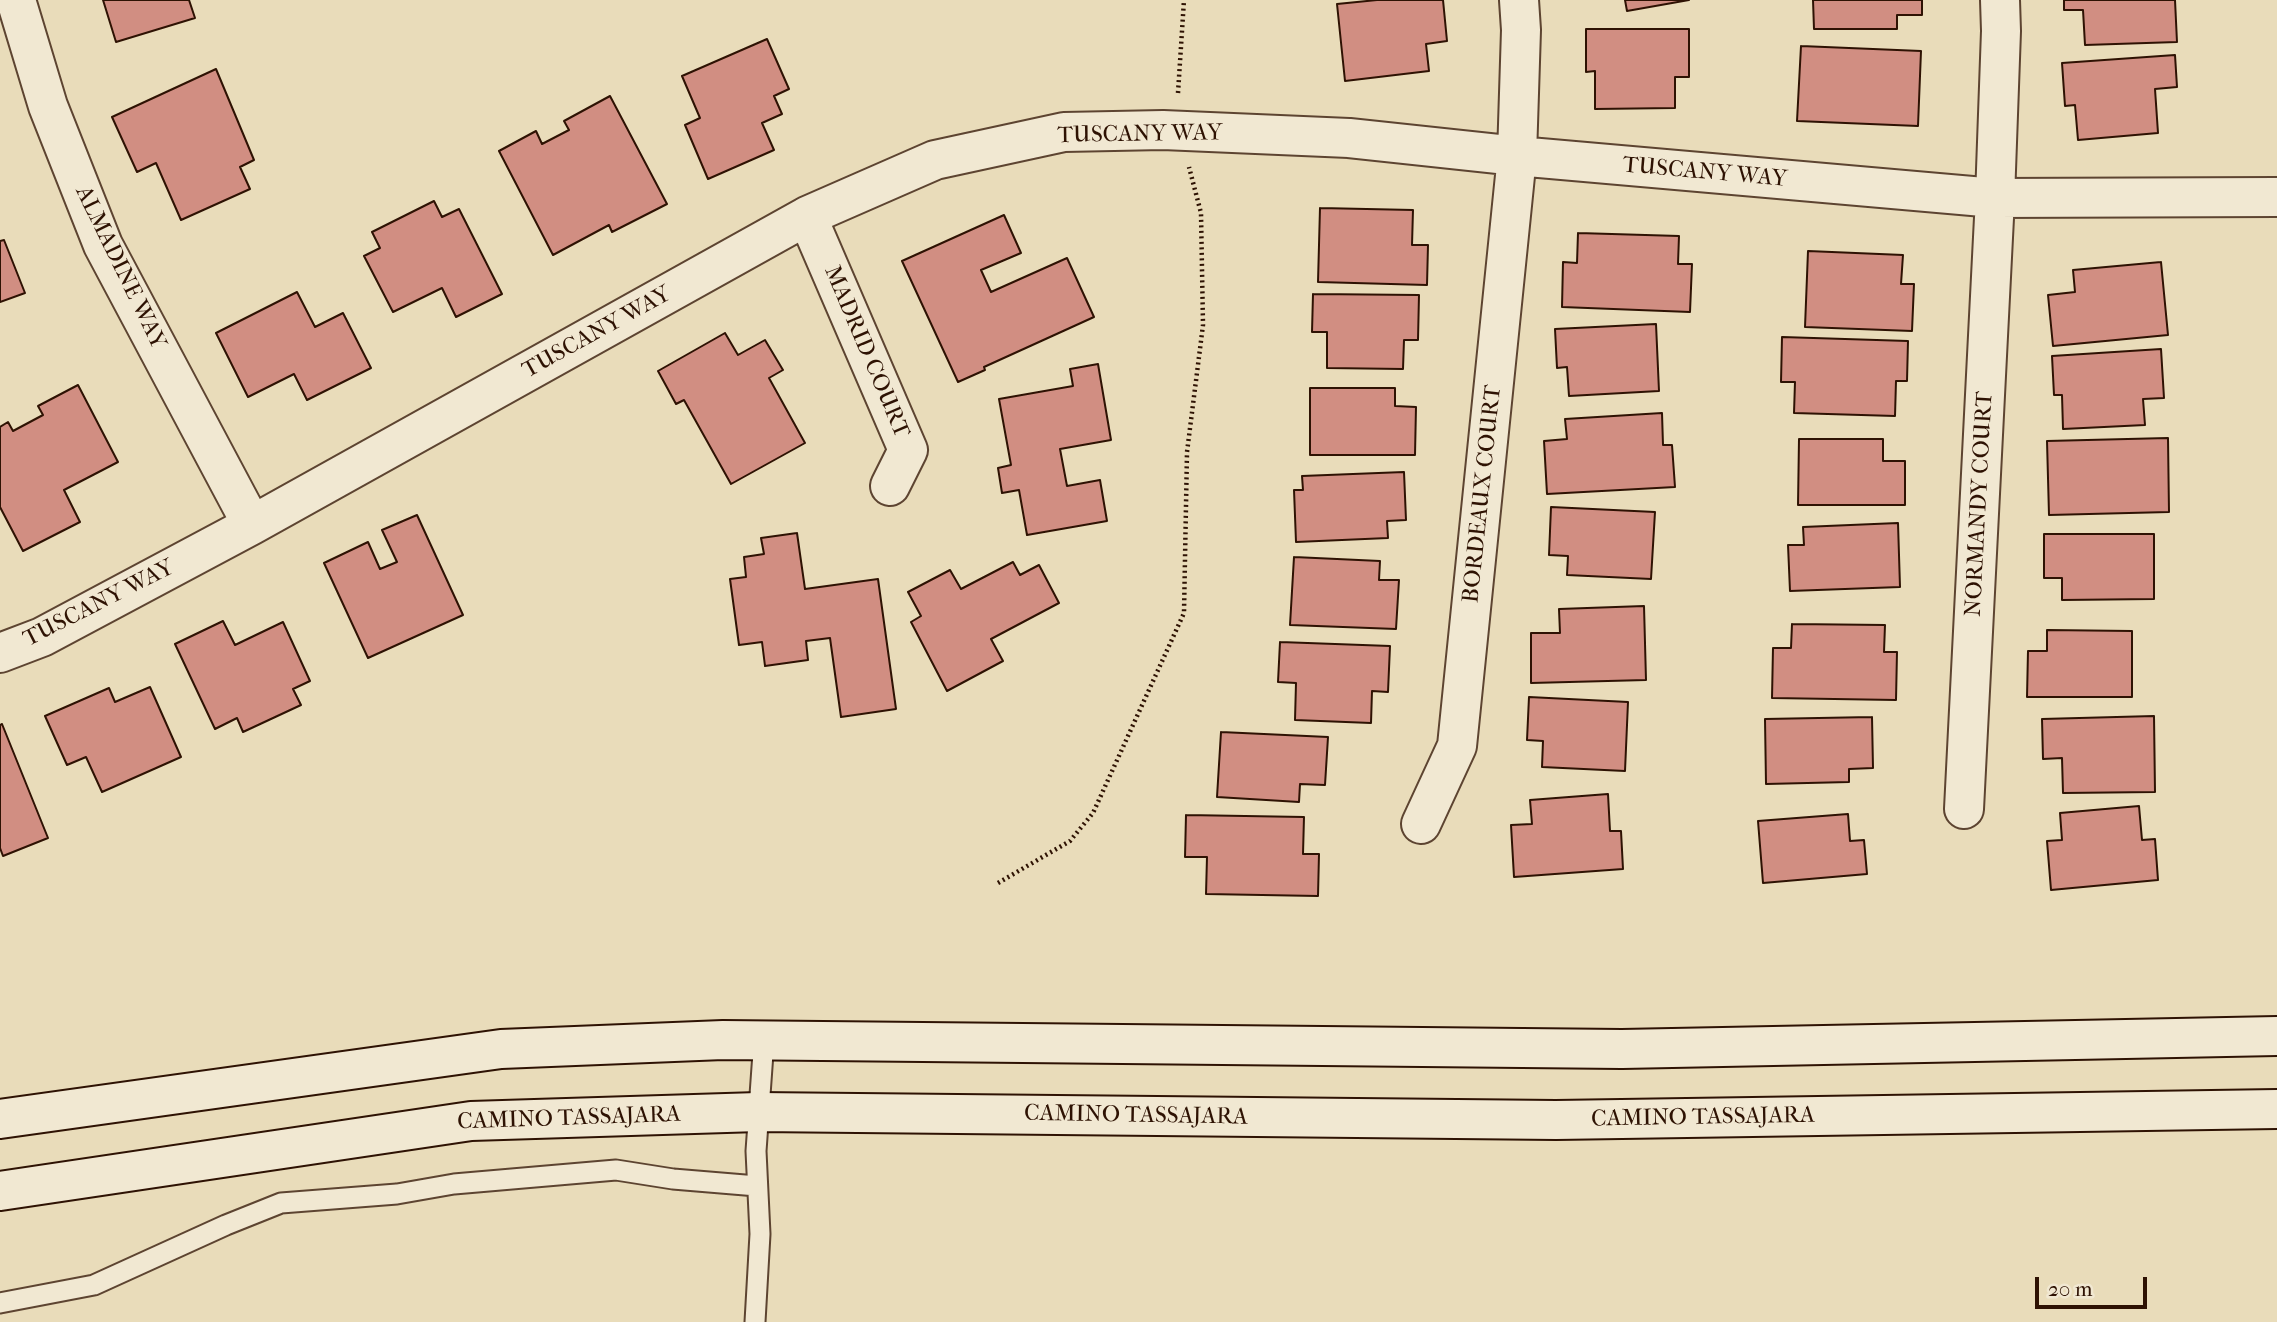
<!DOCTYPE html>
<style>
body{margin:0}
#map{position:relative;width:2277px;height:1322px;overflow:hidden;background:#e9dcba;font-family:"IM FELL French Canon",serif}
canvas{display:block}
.scale{position:absolute;left:2035px;top:1277px;width:112px;height:32px;box-sizing:border-box;border:4px solid #2e1203;border-top:0;padding-left:9px;font-size:21px;line-height:24px;white-space:nowrap;color:#2e1203;-webkit-text-stroke:5px #f1e8d2;paint-order:stroke}
</style>
<div id="map">
<canvas width="2277" height="1322"></canvas>
<div class="scale">20 m</div>
</div>
<script>
const ctx = document.querySelector('canvas').getContext('2d');
ctx.lineJoin = 'round';
function paint(path, color) {
  ctx.fillStyle = color;
  ctx.fill(path, 'evenodd');
}
function poly(rows) {
  const path = new Path2D();
  for (const r of rows) {
    path.moveTo(r[0], r[1]);
    for (let i = 2; i < r.length; i += 2) path.lineTo(r[i], r[i + 1]);
  }
  return path;
}
function stroke(path, color, width, dash) {
  ctx.strokeStyle = color;
  ctx.lineWidth = width;
  ctx.lineCap = dash ? 'butt' : 'round';
  ctx.setLineDash(dash || []);
  ctx.stroke(path);
}
function label(font, color, halo, rows, align = 'center') {
  ctx.font = font + ' "IM FELL French Canon",serif';
  ctx.lineWidth = 5;
  ctx.setLineDash([]);
  ctx.textBaseline = 'middle';
  ctx.strokeStyle = halo;
  ctx.fillStyle = color;
  for (const [text, x, y, turn = 0] of rows) {
    ctx.save();
    ctx.translate(x, y);
    ctx.rotate((+turn || 0) * Math.PI / 180);
    ctx.textAlign = isNaN(turn) ? turn : align;
    if (halo) ctx.strokeText(text, 0, 0);
    ctx.fillText(text, 0, 0);
    ctx.restore();
  }
}
const building = poly([
 [103,0,189,0,195,18,116,42,103,0],
 [1377,0,1443,0,1447,41,1426,44,1429,71,1345,81,1337,4,1377,0],
 [1625,0,1689,0,1627,11,1625,0],
 [1813,0,1922,0,1922,15,1897,15,1897,29,1814,29,1813,0],
 [2064,0,2175,0,2177,42,2085,45,2083,10,2064,10,2064,0],
 [1586,29,1689,29,1689,77,1675,77,1675,108,1595,109,1595,71,1586,72,1586,29],
 [767,39,789,89,774,96,782,114,762,123,774,150,708,179,685,125,700,118,682,76,767,39],
 [1801,46,1921,51,1918,126,1797,121,1801,46],
 [2175,55,2177,87,2155,89,2158,133,2078,140,2075,105,2065,106,2062,63,2175,55],
 [216,69,254,160,240,167,250,189,181,220,156,163,137,172,112,117,216,69],
 [610,96,667,204,612,232,609,225,553,255,499,151,536,131,542,144,569,130,564,121,610,96],
 [434,201,442,217,459,209,502,294,456,317,442,288,393,312,364,256,380,248,372,232,434,201],
 [1320,208,1413,210,1412,245,1428,245,1427,285,1318,282,1320,208],
 [1004,215,1021,253,981,270,991,292,1067,258,1094,317,984,367,985,370,958,382,902,261,1004,215],
 [1578,233,1679,236,1678,264,1692,264,1690,312,1562,307,1563,262,1577,263,1578,233],
 [4,240,25,293,0,302,0,241,4,240],
 [1808,251,1903,255,1901,284,1914,284,1912,331,1805,327,1808,251],
 [2161,262,2168,335,2053,346,2048,295,2075,292,2073,270,2161,262],
 [297,292,315,327,343,313,371,368,307,400,294,374,248,397,216,333,297,292],
 [1313,294,1419,295,1418,340,1404,340,1403,369,1327,368,1327,332,1312,332,1313,294],
 [1656,324,1659,391,1569,396,1567,367,1557,368,1555,329,1656,324],
 [725,333,738,355,765,340,783,370,769,378,805,443,731,484,684,400,676,404,658,371,725,333],
 [1782,337,1908,341,1907,381,1896,381,1895,416,1794,413,1795,382,1781,382,1782,337],
 [2161,349,2164,398,2143,399,2145,425,2063,429,2062,395,2054,395,2052,356,2161,349],
 [1098,364,1111,440,1060,449,1067,486,1100,480,1107,521,1027,535,1019,490,1002,493,998,468,1011,465,999,399,1073,386,1070,369,1098,364],
 [78,385,118,462,64,490,80,522,23,551,0,507,0,427,8,422,13,431,43,415,38,406,78,385],
 [1310,388,1395,388,1395,406,1416,407,1415,455,1310,455,1310,388],
 [1662,413,1663,445,1672,445,1675,487,1547,494,1544,441,1567,439,1565,419,1662,413],
 [2168,438,2169,512,2049,515,2047,441,2168,438],
 [1799,439,1883,439,1883,461,1905,461,1905,505,1798,505,1799,439],
 [1404,472,1406,520,1387,521,1388,538,1296,542,1294,490,1303,490,1302,476,1404,472],
 [1551,507,1655,512,1651,579,1567,575,1568,556,1549,555,1551,507],
 [417,515,463,615,368,658,324,563,368,542,380,569,397,562,382,530,417,515],
 [1898,523,1900,587,1790,591,1788,545,1804,545,1803,527,1898,523],
 [797,533,805,589,878,579,896,709,841,717,830,638,806,641,808,660,765,666,762,642,739,645,730,579,746,577,744,557,764,554,761,538,797,533],
 [2044,534,2154,534,2154,599,2062,600,2062,578,2044,578,2044,534],
 [1294,557,1380,561,1379,580,1399,580,1396,629,1290,625,1294,557],
 [1013,562,1020,575,1039,565,1059,603,991,639,1003,661,947,691,911,622,921,616,908,592,950,570,961,589,1013,562],
 [1644,606,1646,680,1531,683,1531,633,1560,633,1559,609,1644,606],
 [223,621,235,645,283,622,310,681,293,689,301,705,243,732,237,718,215,729,175,644,223,621],
 [1792,624,1885,625,1884,652,1897,652,1896,700,1772,698,1773,648,1791,648,1792,624],
 [2047,630,2132,631,2132,697,2027,697,2028,651,2047,651,2047,630],
 [1280,642,1390,646,1388,692,1372,691,1371,723,1295,720,1296,683,1278,682,1280,642],
 [150,687,181,757,102,792,86,757,67,765,45,716,109,688,115,702,150,687],
 [1529,697,1628,702,1625,771,1542,767,1543,741,1527,740,1529,697],
 [2154,716,2155,792,2063,793,2062,758,2043,759,2042,719,2154,716],
 [1872,717,1873,768,1849,769,1849,782,1766,784,1765,719,1872,717],
 [2,724,48,838,3,856,0,848,0,725,2,724],
 [1221,732,1328,737,1325,785,1300,784,1299,802,1217,797,1221,732],
 [1608,794,1610,831,1621,831,1623,869,1514,877,1511,825,1532,824,1530,800,1608,794],
 [2139,806,2142,840,2155,839,2158,880,2051,890,2047,841,2062,840,2060,813,2139,806],
 [1848,814,1850,841,1864,840,1867,874,1763,883,1758,821,1848,814],
 [1186,815,1304,817,1303,854,1319,854,1318,896,1206,894,1207,857,1185,857,1186,815]
]);
paint(building, '#d18e82');
stroke(building, '#2e1203', 2);
const service = poly([
 [0,1303,94,1285,226,1225,281,1203,397,1194,454,1184,616,1170,673,1179,757,1186],
 [755,1322,760,1234,756,1151,764,1039]
]);
const minor = poly([
 [16,0,48,106,103,245,252,525],
 [807,216,908,450,890,486],
 [0,653,42,637,252,525,807,216,935,160,1064,132,1163,130,1349,138,1517,156,1995,198,2277,197],
 [1964,809,1995,198,2001,31,2000,0],
 [1421,824,1457,746,1517,156,1521,30,1519,0]
]);
const secondary = poly([
 [0,1119,501,1049,723,1040,1622,1049,2277,1036],
 [0,1191,471,1121,758,1112,1556,1120,2277,1109]
]);
stroke(service, '#5d4431', 23);
stroke(minor, '#5d4431', 42);
stroke(secondary, '#2e1203', 42);
stroke(poly([
 [1178,93,1184,0],
 [998,883,1070,841,1093,813,1184,613,1187,452,1203,325,1201,213,1189,167]
]), '#2e1203', 4.5, [2, 3.5]);
stroke(service, '#f1e8d2', 19);
stroke(minor, '#f1e8d2', 38);
stroke(secondary, '#f1e8d2', 38);
label('23px', '#2e1203', '#f1e8d2', [
 ["TUSCANY WAY",1140,135,-1],
 ["TUSCANY WAY",1705,173,5],
 ["ALMADINE WAY",120,268,64],
 ["TUSCANY WAY",597,333,-29],
 ["MADRID COURT",866,352,67],
 ["BORDEAUX COURT",1483,494,-84],
 ["NORMANDY COURT",1980,504,-87],
 ["TUSCANY WAY",99,604,-27],
 ["CAMINO TASSAJARA",1136,1116,1],
 ["CAMINO TASSAJARA",1703,1118,-1],
 ["CAMINO TASSAJARA",569,1119,-2]
]);
</script>
